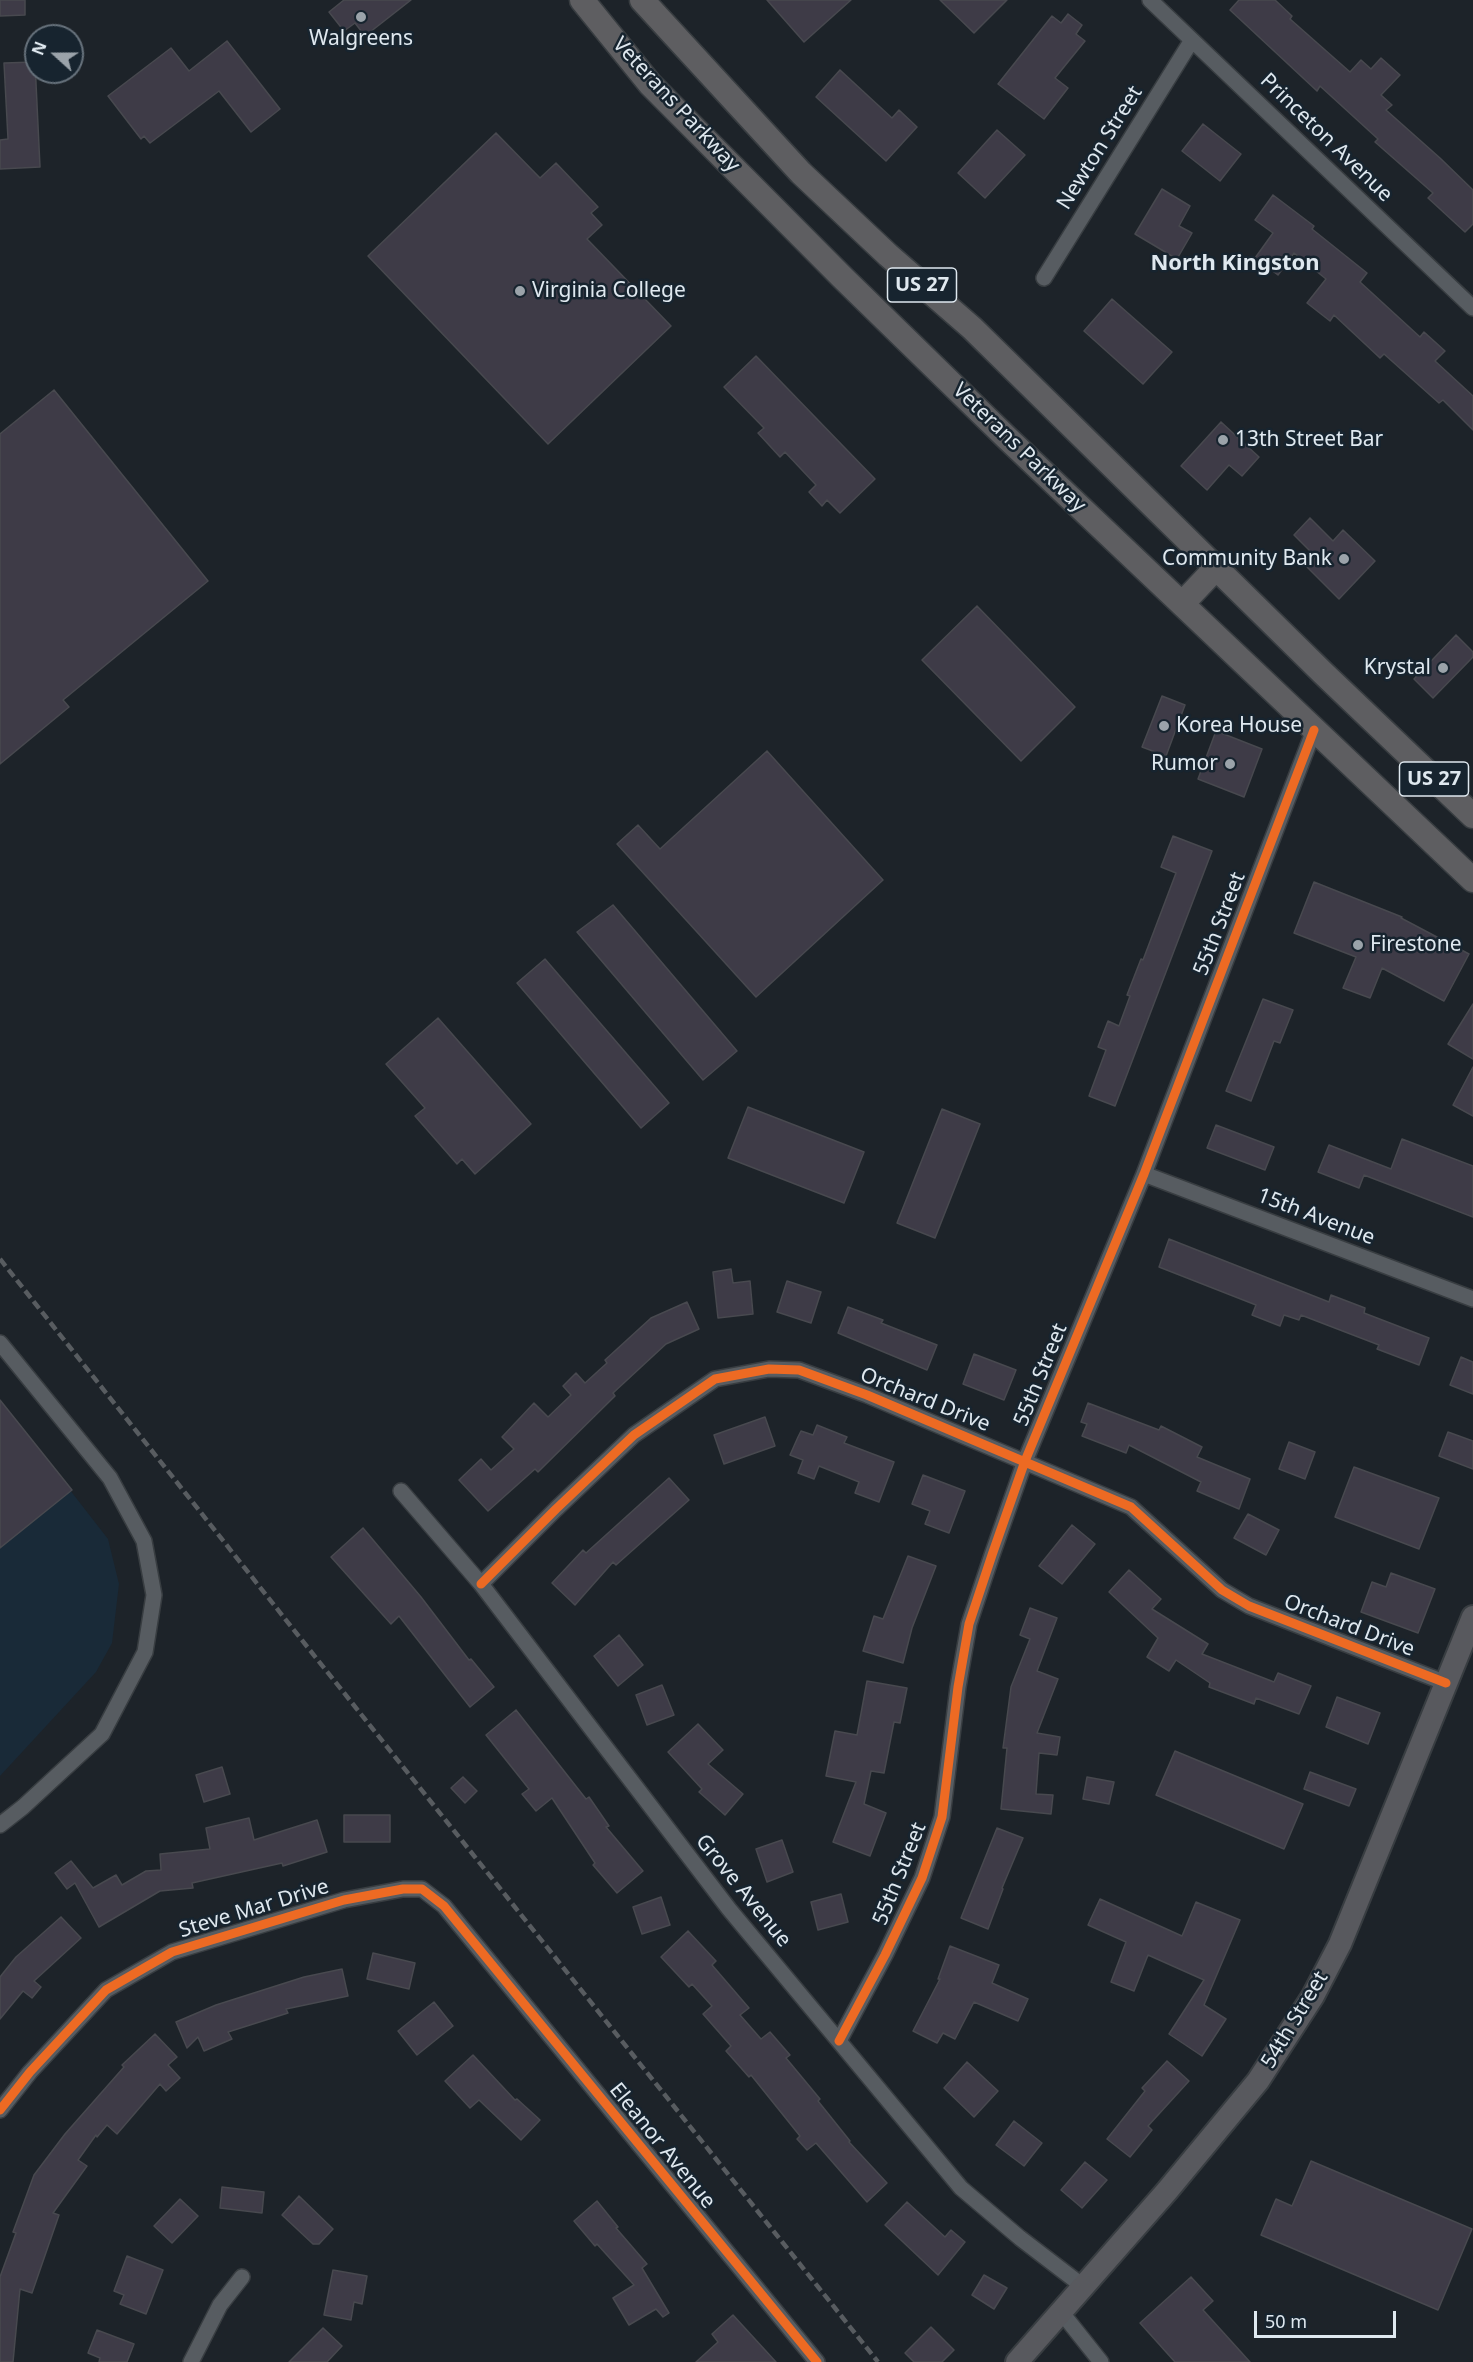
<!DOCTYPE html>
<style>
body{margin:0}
#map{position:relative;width:1473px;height:2362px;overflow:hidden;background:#1d2329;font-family:"Noto Sans",sans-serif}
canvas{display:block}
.north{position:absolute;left:24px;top:24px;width:60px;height:60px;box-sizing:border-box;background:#17242f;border:2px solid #67727c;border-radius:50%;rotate:291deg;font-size:16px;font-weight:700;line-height:24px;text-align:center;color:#dfe8ef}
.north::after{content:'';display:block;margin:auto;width:21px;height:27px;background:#9ba3aa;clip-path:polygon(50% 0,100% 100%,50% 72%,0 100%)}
.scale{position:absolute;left:1254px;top:2311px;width:142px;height:27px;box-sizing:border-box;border:3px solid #dfe8ef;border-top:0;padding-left:8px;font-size:18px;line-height:21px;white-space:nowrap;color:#dfe8ef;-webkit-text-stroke:4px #17242f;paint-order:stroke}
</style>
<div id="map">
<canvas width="1473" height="2362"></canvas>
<div class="north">N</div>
<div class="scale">50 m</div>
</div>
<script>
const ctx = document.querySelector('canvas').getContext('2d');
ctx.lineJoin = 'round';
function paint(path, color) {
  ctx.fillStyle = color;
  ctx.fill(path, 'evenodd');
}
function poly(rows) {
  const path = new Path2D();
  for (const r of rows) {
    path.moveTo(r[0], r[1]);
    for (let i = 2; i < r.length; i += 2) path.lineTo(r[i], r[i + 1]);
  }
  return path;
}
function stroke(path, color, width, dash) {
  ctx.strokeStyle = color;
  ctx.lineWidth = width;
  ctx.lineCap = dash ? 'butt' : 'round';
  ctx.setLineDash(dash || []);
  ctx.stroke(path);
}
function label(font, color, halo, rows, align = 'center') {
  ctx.font = font + ' "Noto Sans",sans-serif';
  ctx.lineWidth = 5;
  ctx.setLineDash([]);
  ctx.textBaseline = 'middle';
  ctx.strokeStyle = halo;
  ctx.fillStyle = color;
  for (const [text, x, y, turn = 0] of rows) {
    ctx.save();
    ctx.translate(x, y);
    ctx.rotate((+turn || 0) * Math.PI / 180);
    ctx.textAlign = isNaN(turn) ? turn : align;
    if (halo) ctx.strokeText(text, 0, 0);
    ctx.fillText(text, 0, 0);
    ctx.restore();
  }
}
paint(poly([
 [0,1400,108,1539,119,1584,112,1643,96,1672,0,1776]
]), '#192a38');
const building = poly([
 [0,0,25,0,25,15,0,16,0,0],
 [344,0,411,0,365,36,355,23,344,31,329,12,344,0],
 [767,0,851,0,804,42,767,0],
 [940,0,1007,0,974,33,940,0],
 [1239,0,1275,0,1292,16,1290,19,1350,72,1361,60,1371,69,1381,58,1400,75,1381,95,1392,105,1386,110,1440,158,1473,190,1473,224,1465,232,1428,198,1433,193,1375,142,1378,139,1320,86,1317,91,1230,10,1239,0],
 [1068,14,1082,25,1076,34,1085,41,1055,78,1068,88,1044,119,998,84,1052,16,1061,23,1068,14],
 [227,41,280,109,251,132,219,91,150,143,144,136,141,139,108,96,171,48,189,71,227,41],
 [35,62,40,167,0,169,0,140,8,139,4,63,35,62],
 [840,70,892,118,899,110,917,127,886,161,816,97,840,70],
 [1203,124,1241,154,1220,181,1182,151,1203,124],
 [997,130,1025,155,985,198,958,173,997,130],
 [496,133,540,178,556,163,598,207,591,213,602,225,587,239,671,326,548,444,368,256,496,133],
 [1162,189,1190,206,1179,226,1192,233,1177,259,1135,234,1162,189],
 [1273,195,1314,226,1312,229,1367,273,1360,282,1420,337,1424,332,1445,351,1435,361,1473,396,1473,430,1443,400,1439,403,1384,354,1380,358,1334,315,1330,321,1307,303,1326,279,1294,253,1278,275,1255,258,1273,233,1255,220,1273,195],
 [1112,299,1172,352,1143,384,1084,331,1112,299],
 [756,356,875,479,840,513,827,500,822,506,809,492,816,485,785,452,780,457,758,433,764,428,724,387,756,356],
 [54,390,208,581,63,700,69,707,0,764,0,434,54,390],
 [1221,422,1259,457,1242,476,1229,465,1207,490,1181,466,1221,422],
 [1310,518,1333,541,1343,530,1375,561,1339,599,1307,567,1316,557,1294,535,1310,518],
 [977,606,1075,707,1021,761,922,660,977,606],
 [1456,635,1473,652,1473,657,1433,698,1414,679,1456,635],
 [1162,696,1185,705,1166,756,1142,747,1162,696],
 [1216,731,1262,749,1244,797,1198,779,1216,731],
 [767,751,883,880,756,997,617,844,638,825,660,849,767,751],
 [1173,836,1212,851,1115,1106,1089,1096,1106,1050,1098,1047,1108,1021,1119,1026,1130,996,1127,995,1141,959,1143,960,1176,873,1161,867,1173,836],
 [1314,882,1402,917,1401,918,1469,954,1444,1001,1382,968,1370,998,1343,988,1356,957,1294,933,1314,882],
 [613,905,737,1051,703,1080,577,932,613,905],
 [545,959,669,1103,641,1128,517,983,545,959],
 [1263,999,1293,1010,1280,1043,1274,1041,1251,1101,1226,1091,1263,999],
 [1473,1004,1473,1059,1448,1044,1473,1004],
 [438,1018,531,1124,475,1174,462,1159,457,1164,415,1116,425,1108,386,1064,438,1018],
 [1473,1067,1473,1116,1453,1105,1473,1067],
 [748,1107,864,1152,844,1203,728,1158,748,1107],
 [942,1109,980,1124,935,1238,897,1223,942,1109],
 [1216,1125,1274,1147,1265,1170,1207,1148,1216,1125],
 [1402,1139,1473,1166,1473,1217,1364,1175,1359,1188,1318,1172,1329,1145,1391,1169,1402,1139],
 [1169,1239,1329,1302,1331,1295,1365,1308,1364,1313,1429,1338,1419,1365,1377,1349,1379,1345,1301,1315,1299,1320,1284,1315,1280,1326,1252,1315,1256,1305,1159,1267,1169,1239],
 [731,1269,733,1283,750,1281,753,1314,718,1318,713,1272,731,1269],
 [787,1281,821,1292,811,1323,777,1312,787,1281],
 [687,1302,699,1329,666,1344,613,1393,615,1396,538,1472,535,1469,488,1511,459,1480,481,1459,491,1470,514,1449,502,1437,534,1403,548,1417,571,1395,563,1386,576,1373,585,1383,607,1363,605,1360,651,1318,687,1302],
 [848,1307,883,1320,881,1323,937,1345,927,1370,838,1333,848,1307],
 [974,1354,1016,1370,1004,1400,963,1384,974,1354],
 [1461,1357,1473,1362,1473,1394,1450,1385,1461,1357],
 [0,1400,72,1490,0,1548,0,1400],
 [1088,1403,1159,1430,1161,1426,1202,1447,1197,1457,1250,1479,1239,1509,1197,1491,1201,1482,1129,1445,1126,1453,1082,1436,1087,1424,1081,1422,1088,1403],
 [765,1417,775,1446,724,1464,714,1435,765,1417],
 [817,1425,847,1437,844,1443,894,1462,879,1502,855,1493,859,1482,819,1466,814,1479,798,1473,803,1460,790,1455,798,1437,801,1431,813,1435,817,1425],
 [1448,1432,1473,1441,1473,1469,1439,1456,1448,1432],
 [1289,1442,1315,1452,1305,1479,1279,1469,1289,1442],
 [1354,1467,1439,1498,1419,1549,1335,1517,1354,1467],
 [923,1475,965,1491,949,1533,925,1524,930,1511,912,1504,923,1475],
 [669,1478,689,1500,616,1565,613,1562,575,1605,552,1583,583,1550,586,1553,669,1478],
 [1248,1514,1279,1530,1266,1555,1234,1538,1248,1514],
 [1072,1525,1095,1544,1062,1584,1039,1566,1072,1525],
 [363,1528,421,1597,469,1660,471,1659,494,1687,470,1707,399,1616,391,1624,331,1557,363,1528],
 [908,1556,936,1566,912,1628,903,1663,863,1651,874,1616,883,1619,908,1556],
 [1129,1570,1161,1599,1152,1609,1208,1644,1202,1654,1274,1682,1278,1673,1311,1686,1299,1714,1256,1698,1254,1704,1209,1687,1210,1683,1176,1660,1169,1671,1147,1657,1158,1638,1109,1592,1129,1570],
 [1391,1573,1435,1589,1418,1633,1361,1612,1372,1582,1386,1587,1391,1573],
 [1030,1608,1057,1618,1037,1671,1058,1679,1037,1733,1060,1737,1057,1755,1039,1753,1036,1794,1053,1795,1051,1814,1001,1809,1007,1748,1003,1748,1011,1687,1030,1639,1020,1635,1030,1608],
 [619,1635,643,1665,618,1686,594,1656,619,1635],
 [867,1681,907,1688,900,1723,894,1722,884,1773,871,1771,864,1804,886,1813,870,1856,833,1842,856,1782,826,1776,835,1731,857,1735,867,1681],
 [662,1685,674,1715,647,1725,636,1695,662,1685],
 [1337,1697,1380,1713,1368,1744,1326,1727,1337,1697],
 [516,1710,586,1799,589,1797,609,1826,606,1827,643,1871,617,1893,593,1865,595,1863,552,1798,536,1811,522,1794,529,1789,486,1735,516,1710],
 [698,1724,723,1750,708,1764,743,1794,725,1815,699,1792,702,1789,668,1752,698,1724],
 [1175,1751,1303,1804,1284,1849,1156,1795,1175,1751],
 [222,1767,230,1794,204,1802,196,1775,222,1767],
 [1310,1772,1356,1789,1349,1806,1304,1789,1310,1772],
 [463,1777,477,1791,465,1803,451,1788,463,1777],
 [1087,1777,1114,1782,1109,1804,1083,1799,1087,1777],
 [344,1815,390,1815,390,1842,344,1842,344,1815],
 [249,1818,254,1840,317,1820,327,1852,283,1866,282,1863,192,1883,193,1888,160,1891,99,1927,75,1883,67,1889,55,1873,71,1861,93,1888,116,1875,122,1885,146,1871,161,1870,160,1854,210,1849,206,1828,249,1818],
 [997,1828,1023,1838,1002,1888,1003,1889,988,1929,961,1918,997,1828],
 [782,1840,793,1872,767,1882,756,1849,782,1840],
 [841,1894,848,1922,818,1930,811,1902,841,1894],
 [661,1897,670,1925,642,1934,633,1907,661,1897],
 [1100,1899,1182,1936,1196,1902,1240,1920,1204,2005,1226,2019,1202,2056,1169,2034,1204,1980,1148,1955,1134,1991,1111,1982,1126,1942,1088,1925,1100,1899],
 [61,1917,81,1938,34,1981,41,1987,32,1998,23,1991,0,2019,0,1977,16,1957,61,1917],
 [688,1931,716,1961,712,1965,749,2008,740,2015,761,2039,770,2032,790,2055,786,2058,820,2099,818,2101,850,2141,849,2142,887,2183,867,2202,816,2143,807,2150,797,2139,800,2136,751,2075,749,2077,726,2051,731,2046,703,2014,712,2006,692,1984,689,1987,661,1957,688,1931],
 [950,1946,999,1965,992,1983,1028,1999,1018,2021,974,2002,955,2039,943,2033,937,2043,913,2031,940,1979,938,1979,950,1946],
 [373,1953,415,1963,409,1989,367,1979,373,1953],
 [342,1969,348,1996,286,2009,288,2013,228,2032,232,2039,204,2051,198,2037,187,2048,176,2022,216,2005,304,1977,342,1969],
 [434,2002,453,2026,417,2055,398,2031,434,2002],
 [155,2034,177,2057,168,2065,180,2078,166,2091,160,2084,117,2134,107,2125,97,2137,96,2135,78,2160,87,2166,53,2213,59,2215,32,2293,20,2289,13,2362,0,2362,0,2277,16,2233,13,2232,34,2175,65,2134,124,2067,122,2065,155,2034],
 [473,2055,515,2100,517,2099,540,2120,521,2140,479,2100,470,2108,445,2081,473,2055],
 [1167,2061,1189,2081,1148,2126,1152,2130,1130,2157,1107,2139,1145,2091,1142,2088,1167,2061],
 [967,2062,998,2091,974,2117,944,2088,967,2062],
 [1014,2121,1042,2143,1024,2166,996,2145,1014,2121],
 [1311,2161,1472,2229,1438,2310,1261,2235,1276,2199,1292,2206,1311,2161],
 [1085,2162,1107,2180,1082,2208,1061,2190,1085,2162],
 [222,2187,264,2192,262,2213,220,2208,222,2187],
 [299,2196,333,2229,319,2244,313,2244,282,2215,299,2196],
 [180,2199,198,2216,172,2243,154,2226,180,2199],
 [597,2201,618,2227,616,2228,647,2264,642,2268,669,2313,663,2317,656,2309,629,2325,613,2298,634,2285,597,2244,595,2246,574,2221,597,2201],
 [907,2202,945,2237,951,2230,965,2242,938,2275,885,2225,907,2202],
 [127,2256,163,2270,146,2314,120,2304,124,2295,114,2291,127,2256],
 [333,2270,367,2276,362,2304,354,2302,351,2320,324,2315,333,2270],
 [984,2275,1007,2288,994,2309,972,2295,984,2275],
 [1191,2277,1213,2301,1203,2310,1250,2362,1175,2362,1140,2323,1191,2277],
 [733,2315,776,2362,696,2362,718,2342,712,2334,733,2315],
 [931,2327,954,2350,942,2362,914,2362,905,2353,931,2327],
 [323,2328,342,2346,327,2362,289,2362,323,2328],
 [97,2330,134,2344,127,2362,99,2362,100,2358,88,2353,97,2330]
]);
paint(building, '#3e3b47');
stroke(building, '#48494f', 1.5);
const street = poly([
 [1150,0,1473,308],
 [1044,278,1192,40],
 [1144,1174,1473,1299],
 [0,1343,110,1478,144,1541,154,1595,145,1652,102,1734,23,1807,0,1825],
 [401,1491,481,1584,729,1909,961,2188,1020,2238,1084,2287],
 [481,1584,556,1509,634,1435,715,1379,769,1369,799,1370,867,1395,1131,1507,1222,1590,1249,1606,1446,1683],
 [839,2041,885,1955,922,1878,942,1817,958,1687,969,1624,992,1555,1025,1461,1144,1174,1314,730],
 [0,2110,30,2072,106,1990,172,1952,344,1900,403,1889,422,1889,444,1906,817,2362],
 [1062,2313,1101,2362],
 [191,2362,220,2305,242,2277]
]);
const secondary = poly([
 [1017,2362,1167,2191,1258,2081,1313,1996,1340,1944,1473,1617]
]);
const primary = poly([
 [582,0,650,84,842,277,1006,437,1473,880],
 [642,0,801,173,888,255,972,328,1323,673,1473,816],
 [1182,604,1216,568]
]);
stroke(street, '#383d41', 18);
stroke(secondary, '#383d41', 26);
stroke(primary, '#383d41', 27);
stroke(street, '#575c61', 15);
stroke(secondary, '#58595e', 22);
stroke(primary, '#5e5e61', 24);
stroke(poly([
 [0,1259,301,1639,878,2362]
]), '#585c60', 4.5, [9, 4.5]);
stroke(poly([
 [481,1584,556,1509,634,1435,715,1379,769,1369,799,1370,867,1395,1131,1507,1222,1590,1249,1606,1446,1683],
 [839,2041,885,1955,922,1878,942,1817,958,1687,969,1624,992,1555,1025,1461,1144,1174,1314,730],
 [0,2110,30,2072,106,1990,172,1952,344,1900,403,1889,422,1889,444,1906,817,2362]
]), '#ed6a23', 9);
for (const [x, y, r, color] of [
 [361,17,6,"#9ba3aa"],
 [520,291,6,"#9ba3aa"],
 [1223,440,6,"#9ba3aa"],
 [1344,559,6,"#9ba3aa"],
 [1443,668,6,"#9ba3aa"],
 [1164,726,6,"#9ba3aa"],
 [1230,764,6,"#9ba3aa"],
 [1358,945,6,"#9ba3aa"]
]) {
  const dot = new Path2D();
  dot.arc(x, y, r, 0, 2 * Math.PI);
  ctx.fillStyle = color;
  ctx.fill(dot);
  stroke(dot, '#17242f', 2);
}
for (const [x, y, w] of [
 [922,285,69],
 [1434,779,69]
]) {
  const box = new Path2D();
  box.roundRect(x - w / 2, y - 17, w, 34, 4.5);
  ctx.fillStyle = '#17242f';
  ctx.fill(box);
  stroke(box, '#dfe8ef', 1.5);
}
label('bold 20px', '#dfe8ef', null, [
 ["US 27",922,285],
 ["US 27",1434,779]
]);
label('21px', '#dfe8ef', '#17242f', [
 ["Walgreens",361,39,"center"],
 ["Virginia College",532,291],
 ["13th Street Bar",1235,440],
 ["Community Bank",1332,559,"right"],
 ["Krystal",1431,668,"right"],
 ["Korea House",1176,726],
 ["Rumor",1218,764,"right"],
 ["Firestone",1370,945]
], 'left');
label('21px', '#dfe8ef', '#17242f', [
 ["Veterans Parkway",676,105,47],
 ["Princeton Avenue",1326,138,44],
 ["Newton Street",1100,148,-58],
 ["Veterans Parkway",1019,448,44],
 ["55th Street",1220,924,-69],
 ["15th Avenue",1316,1217,21],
 ["55th Street",1041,1375,-68],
 ["Orchard Drive",925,1400,22],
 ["Orchard Drive",1349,1626,21],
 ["55th Street",900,1874,-68],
 ["Grove Avenue",743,1891,51],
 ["Steve Mar Drive",254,1909,-17],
 ["54th Street",1295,2020,-59],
 ["Eleanor Avenue",662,2146,51]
]);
label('bold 22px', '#dfe8ef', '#17242f', [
 ["North Kingston",1235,264]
]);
</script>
